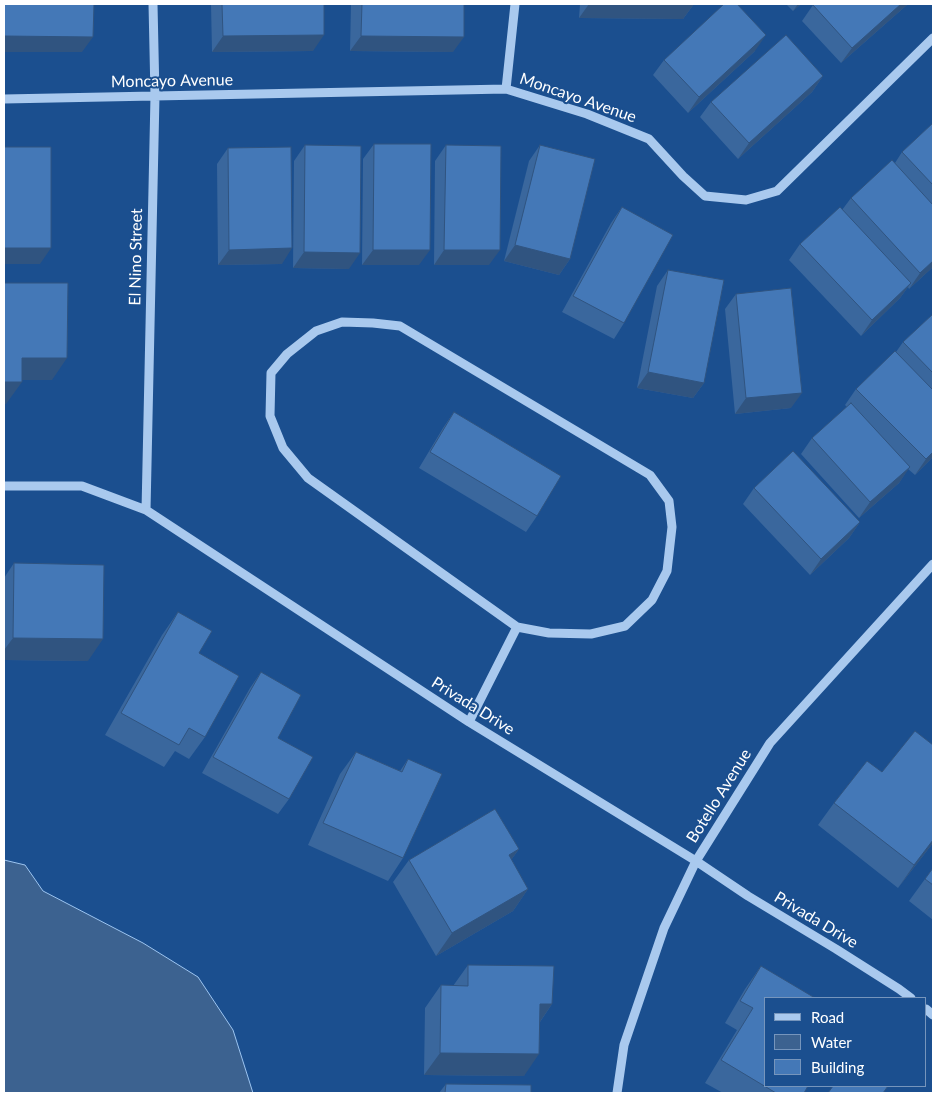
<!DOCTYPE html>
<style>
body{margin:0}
#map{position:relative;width:937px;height:1097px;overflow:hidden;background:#1b4f8f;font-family:Lato,sans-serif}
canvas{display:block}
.frame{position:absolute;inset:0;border:5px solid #fff;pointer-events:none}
.legend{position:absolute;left:764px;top:997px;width:162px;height:90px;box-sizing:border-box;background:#1b4f8f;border:1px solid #7695bc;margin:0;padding:6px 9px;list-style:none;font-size:15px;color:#fff}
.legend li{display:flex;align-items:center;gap:10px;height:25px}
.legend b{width:25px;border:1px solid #7695bc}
</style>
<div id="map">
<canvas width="937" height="1097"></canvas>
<div class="frame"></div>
<ul class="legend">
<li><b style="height:6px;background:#a9c9ee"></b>Road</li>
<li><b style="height:14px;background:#3c6290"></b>Water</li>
<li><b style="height:14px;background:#4478b7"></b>Building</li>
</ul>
</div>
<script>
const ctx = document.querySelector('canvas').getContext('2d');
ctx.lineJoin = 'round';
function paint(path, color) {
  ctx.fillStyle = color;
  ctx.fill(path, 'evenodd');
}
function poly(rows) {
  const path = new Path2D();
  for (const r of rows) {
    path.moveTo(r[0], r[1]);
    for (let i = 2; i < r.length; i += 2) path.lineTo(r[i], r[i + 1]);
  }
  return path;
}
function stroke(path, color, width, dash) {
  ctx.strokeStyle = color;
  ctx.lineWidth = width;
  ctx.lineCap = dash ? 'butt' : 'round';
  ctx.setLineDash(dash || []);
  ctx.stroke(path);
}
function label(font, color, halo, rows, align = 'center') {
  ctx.font = font + ' Lato,sans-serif';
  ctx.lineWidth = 4;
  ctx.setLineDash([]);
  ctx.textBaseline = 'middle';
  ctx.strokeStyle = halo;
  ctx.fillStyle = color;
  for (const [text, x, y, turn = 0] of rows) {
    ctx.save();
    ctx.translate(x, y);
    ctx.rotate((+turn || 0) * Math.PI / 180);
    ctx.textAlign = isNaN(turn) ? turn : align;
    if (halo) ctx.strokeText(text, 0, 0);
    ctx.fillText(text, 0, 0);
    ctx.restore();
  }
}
const water = poly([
 [4,860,25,865,43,891,143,943,198,977,233,1030,253,1093,4,1093,4,860]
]);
paint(water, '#3c6290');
stroke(water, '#9cc4f0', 1);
stroke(poly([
 [506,89,515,4],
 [4,99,506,89,587,114,649,139,683,176,705,196,746,200,777,191,933,38],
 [342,322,373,323,400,326,650,475,669,501,672,527,667,571,652,600,625,626,591,634,549,633,517,627,308,478,283,448,270,416,271,373,287,354,316,331,342,322],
 [4,486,82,486,146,510,469,722,696,861,748,896,836,949,899,989,911,998],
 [146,510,155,96,153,4],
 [469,722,517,627],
 [926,1009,933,1015],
 [617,1093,624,1045,664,928,696,861,770,743,933,564]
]), '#a9c9ee', 9);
paint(poly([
 [211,4,324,4,313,51,212,52],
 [351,4,464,4,453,52,350,51],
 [580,4,694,4,683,19,579,18],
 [786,4,801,4,793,11],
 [908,4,841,63,802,21,813,5],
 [755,51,688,113,653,75,664,60],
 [823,76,812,92,738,159,700,117,711,102],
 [933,123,933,267,909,289,908,287,900,298,861,336,789,260,800,244,842,210,851,198,895,163,902,152],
 [374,144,419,265,362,265,363,159],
 [305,145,349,269,293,268,294,161],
 [446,145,489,265,434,265,435,161],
 [540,145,570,259,559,275,504,261,529,161],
 [228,148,282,264,218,265,217,164],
 [622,207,624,323,614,339,562,312,611,223],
 [668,270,704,383,693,398,637,388,657,286],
 [736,294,791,408,735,414,725,309],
 [933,314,933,457,915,475,908,469,899,483,859,518,801,454,812,438,847,407,845,405,856,389,896,352,903,342],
 [454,412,537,516,526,532,419,468,443,428],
 [754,488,860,522,849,538,810,575,743,504],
 [14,563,88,661,4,660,4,578],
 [178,612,199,653,205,737,189,759,175,751,164,767,105,735,162,635],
 [261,672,289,799,278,814,202,773,250,688],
 [933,745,933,843,898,888,818,825,834,803,882,772],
 [356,752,400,771,408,759,403,858,388,881,308,845,340,774],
 [519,849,511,860,528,889,513,911,436,956,393,882,409,860],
 [933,868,933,920,909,901],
 [468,965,552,1004,540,1022,524,1076,424,1075,425,1008,441,985,453,986],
 [761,966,766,998,804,1093,723,1093,705,1083,737,1030,725,1023,745,989],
 [446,1084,531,1093,439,1093]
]), '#3a679d');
paint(poly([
 [589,4,694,4,683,19,579,18],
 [798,4,801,4,793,11],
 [901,4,908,4,841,63,852,48],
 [324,35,313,51,212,52,223,36],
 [766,35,755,51,688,113,699,97],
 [4,36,93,37,82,52,4,52],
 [361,36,464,37,453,52,350,51],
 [823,76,812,92,738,159,749,143],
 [515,245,570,259,559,275,504,261],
 [4,248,51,248,40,264,4,264],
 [292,248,282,264,218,265,229,250],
 [373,250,430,250,419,265,362,265],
 [444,250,500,250,489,265,434,265],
 [304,252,360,253,349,269,293,268],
 [933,261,933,267,909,289,920,273],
 [911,283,900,298,861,336,872,320],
 [22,358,67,358,52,380,6,380],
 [648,372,704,383,693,398,637,388],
 [4,382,22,382,6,404,4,404],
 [802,393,791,408,735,414,746,398],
 [933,452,933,457,915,475,926,459],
 [910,467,899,483,859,518,870,502],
 [860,522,849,538,810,575,821,559],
 [13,638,103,639,88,661,4,660,4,650],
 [933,840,933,843,898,888,914,865],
 [519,849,503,871,509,855],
 [528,889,513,911,436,956,452,933],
 [540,1004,552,1004,537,1026],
 [440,1053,539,1054,524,1076,424,1075]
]), '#305480');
const building = poly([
 [4,4,94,4,93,37,4,36,4,4],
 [222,4,324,4,324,35,223,36,222,4],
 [362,4,464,4,464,37,361,36,362,4],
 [724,4,737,4,766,35,699,97,664,60,724,4],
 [815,4,901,4,852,48,813,5,815,4],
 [786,35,823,76,749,143,711,102,786,35],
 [933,123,933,185,902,152,933,123],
 [374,144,431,144,430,250,373,250,374,144],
 [305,145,361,146,360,253,304,252,305,145],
 [446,145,501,146,500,250,444,250,446,145],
 [540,145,595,159,570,259,515,245,540,145],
 [4,147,51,147,51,248,4,248,4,147],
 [291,147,292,248,229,250,228,148,291,147],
 [892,160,933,205,933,261,920,273,851,198,892,160],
 [622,207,673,235,624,323,573,296,622,207],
 [840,207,911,283,872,320,800,244,840,207],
 [668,270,724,280,704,383,648,372,668,270],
 [4,283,68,283,67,358,22,358,22,382,4,382,4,283],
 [791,288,802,393,746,398,736,294,791,288],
 [933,314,933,373,903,342,933,314],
 [895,351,933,390,933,452,926,459,856,389,895,351],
 [851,403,910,467,870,502,812,438,851,403],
 [454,412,561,476,537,516,430,452,454,412],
 [793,451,860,522,821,559,754,488,793,451],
 [14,563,104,565,103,639,13,638,14,563],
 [178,612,212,631,199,653,239,676,205,737,189,728,179,745,121,713,178,612],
 [261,672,301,695,278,738,313,757,289,799,213,757,261,672],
 [915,731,933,745,933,840,914,865,834,803,867,761,882,772,915,731],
 [356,752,402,772,408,759,442,774,403,858,323,823,356,752],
 [495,809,519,849,509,855,528,889,452,933,409,860,495,809],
 [933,868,933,885,925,879,933,868],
 [468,965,554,966,552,1004,540,1004,539,1054,440,1053,441,985,468,986,468,965],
 [761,966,815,998,766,998,766,1086,808,1086,804,1093,776,1093,721,1060,753,1008,740,1001,761,966],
 [446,1084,531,1085,531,1093,445,1093,446,1084],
 [833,1086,888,1086,883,1093,828,1093,833,1086]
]);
paint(building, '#4478b7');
stroke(building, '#305480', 1);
label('16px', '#fff', '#1b4f8f', [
 ["Moncayo Avenue",172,81,-1],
 ["Moncayo Avenue",578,98,19],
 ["El Nino Street",136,257,-89],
 ["Privada Drive",473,706,32],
 ["Botello Avenue",719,796,-58],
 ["Privada Drive",816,920,31]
]);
</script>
